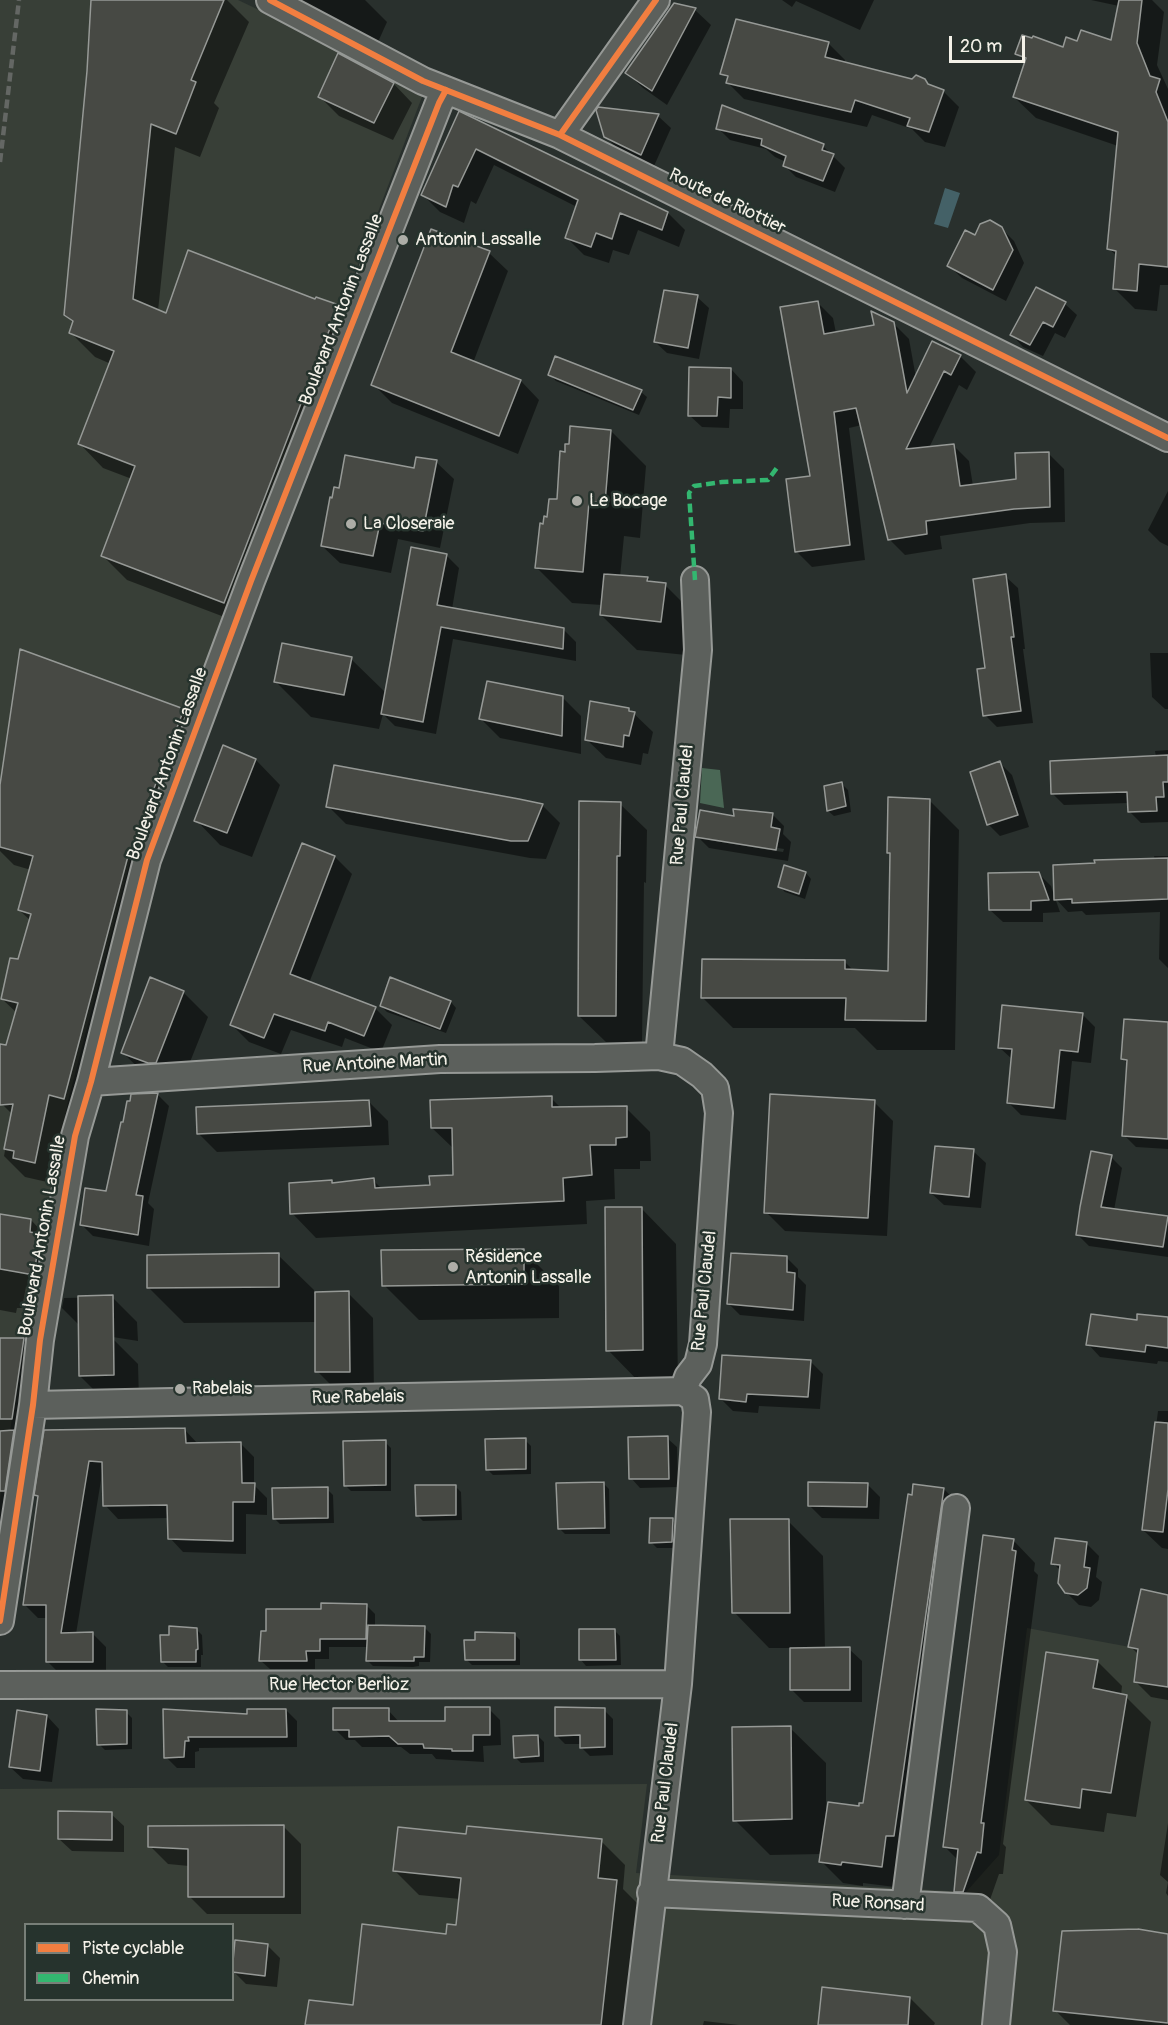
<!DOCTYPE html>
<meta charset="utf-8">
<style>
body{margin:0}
#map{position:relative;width:1168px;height:2025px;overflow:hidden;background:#29302d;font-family:Pangolin,sans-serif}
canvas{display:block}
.legend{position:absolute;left:24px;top:1923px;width:210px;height:78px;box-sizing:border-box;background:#26332d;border:2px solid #787f78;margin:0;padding:8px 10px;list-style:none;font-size:18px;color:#f4f1e8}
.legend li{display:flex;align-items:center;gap:12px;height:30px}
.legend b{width:30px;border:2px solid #787f78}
.scale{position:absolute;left:949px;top:36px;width:76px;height:27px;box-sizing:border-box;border:3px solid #f4f1e8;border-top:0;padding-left:8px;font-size:18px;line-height:21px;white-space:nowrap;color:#f4f1e8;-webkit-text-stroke:4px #26332d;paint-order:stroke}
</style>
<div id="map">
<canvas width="1168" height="2025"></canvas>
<ul class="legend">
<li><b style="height:8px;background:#f27e40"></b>Piste cyclable</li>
<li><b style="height:8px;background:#33b770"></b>Chemin</li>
</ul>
<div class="scale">20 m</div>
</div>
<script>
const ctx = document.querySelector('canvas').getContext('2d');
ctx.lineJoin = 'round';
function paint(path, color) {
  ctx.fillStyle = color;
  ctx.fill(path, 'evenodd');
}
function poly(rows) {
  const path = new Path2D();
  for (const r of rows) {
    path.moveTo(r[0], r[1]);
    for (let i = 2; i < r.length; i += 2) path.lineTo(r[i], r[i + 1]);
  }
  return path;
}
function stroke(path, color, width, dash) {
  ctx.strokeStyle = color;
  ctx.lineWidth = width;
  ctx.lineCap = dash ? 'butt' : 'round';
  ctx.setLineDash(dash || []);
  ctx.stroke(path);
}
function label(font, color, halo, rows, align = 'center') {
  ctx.font = font + ' Pangolin,sans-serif';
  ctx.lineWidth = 5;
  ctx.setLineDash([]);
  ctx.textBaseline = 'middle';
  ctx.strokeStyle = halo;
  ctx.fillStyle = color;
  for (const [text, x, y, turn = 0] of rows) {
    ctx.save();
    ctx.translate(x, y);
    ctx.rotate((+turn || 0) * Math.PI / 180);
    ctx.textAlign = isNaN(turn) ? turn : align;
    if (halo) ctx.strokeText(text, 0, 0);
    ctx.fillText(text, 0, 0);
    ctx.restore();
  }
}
paint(poly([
 [0,0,238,0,425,89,130,861,68,1101,28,1309,0,1500],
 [1027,1628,1168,1654,1168,2025,0,2025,0,1789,647,1784,636,1873,966,1892,999,1855],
 [26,1924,232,1924,232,2000,26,2000]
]), '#383f37');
paint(poly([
 [702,768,720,770,724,808,700,803]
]), '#4a6755');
paint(poly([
 [945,188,960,193,948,228,934,224]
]), '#446167');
paint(poly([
 [93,0,227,0,249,22,214,103,219,108,200,157,175,147,158,311,167,315,316,301,317,299,339,307,362,331,248,626,127,580,103,556,132,479,103,468,80,444,111,364,95,357,71,333,74,323,66,315,89,71],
 [292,0,365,0,387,22,378,42],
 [782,0,874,0,860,30,796,1,792,7],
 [1091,0,1152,0,1164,12,1157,65,1168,89,1168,285,1160,285,1157,311,1135,309,1114,288,1117,256,1108,248,1118,146,1036,118,1014,97,1026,63,1017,54,1064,48,1078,43,1112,42,1119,6],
 [675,4,695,10,711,25,667,105,643,88,627,73],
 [743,22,829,44,845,60,844,63,912,80,924,80,931,86,943,91,959,107,945,147,925,142,912,129,872,115,867,127,744,99,728,83,729,80,722,73],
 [339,55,394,84,412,103,393,140,339,116,320,97],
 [599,108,658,116,671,128,654,166,618,149,605,136],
 [459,113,668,213,685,230,679,247,638,230,629,255,613,250,609,263,584,255,567,238,577,207,494,165,476,204,471,201,464,223,440,212,423,195],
 [718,128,823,146,845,168,835,192,796,177,784,165,786,162,775,157,766,149,730,140],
 [1001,228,1014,241,1024,263,1006,301,962,278,949,266,975,237],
 [489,253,508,271,473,363,521,381,539,400,518,454,392,403,373,384],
 [1037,289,1065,304,1077,315,1065,338,1055,333,1043,356,1023,347,1012,335],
 [697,297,709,308,699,359,667,353,655,342],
 [818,303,833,318,836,333,893,323,909,339,916,378,933,343,960,356,976,372,967,390,959,385,929,448,954,446,969,461,973,486,1017,481,1049,454,1064,469,1065,522,1030,523,940,536,942,549,905,555,889,539,862,425,849,428,865,560,812,567,796,551,812,477],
 [731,369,743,382,743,409,730,409,729,428,702,427,689,415],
 [550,375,641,392,647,397,639,415,556,381],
 [611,431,646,466,640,538,624,536,620,577,648,578,652,583,665,585,700,620,696,656,637,650,601,615,602,605,572,603,537,568,545,525,558,501,566,454],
 [436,462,454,479,440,548,398,539,391,573,340,563,322,546,341,489,415,470],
 [1168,491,1168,546,1160,542,1148,530],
 [446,555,459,568,452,609,563,629,576,642,576,661,453,639,436,734,395,726,383,714,379,729,311,717,275,681,351,659,386,693],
 [1005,576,1018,588,1025,649,1023,649,1033,723,997,727,985,715,986,670],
 [1150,653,1168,653,1168,709,1165,709,1152,697],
 [562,697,581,716,581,754,500,738,481,719],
 [629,709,653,732,648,754,643,753,641,765,606,758,587,740],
 [183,710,204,731,148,882,56,1184,25,1177,4,1156,12,1114,2,1104,0,1089,0,1045,7,1047,17,1013,2,999,19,961,31,921,19,910,31,870,14,865,0,851,0,794],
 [224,747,256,760,280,785,252,857,220,845,196,820],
 [1168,750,1168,822,1141,823,1129,811,1129,803,1064,805,1052,793,1156,757,1155,751],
 [1000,763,1012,775,1029,827,1000,836,988,824],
 [842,784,848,790,851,812,834,816,828,811],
 [929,800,959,830,955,1050,877,1050,855,1028,733,1028,703,998,844,961,854,971,889,972],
 [620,804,647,830,646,883,644,882,642,1043,606,1042,579,1016],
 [542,805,560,823,546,859,530,858,346,824,328,806],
 [772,814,784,826,783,834,791,842,788,861,709,848,697,836,735,818],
 [709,837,784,849,783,852,709,840],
 [303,845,335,857,352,874,309,983,375,1008,392,1025,381,1052,345,1038,342,1047,291,1030,281,1054,249,1042,232,1025],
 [1154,856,1168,856,1168,968,1159,959,1160,912,1086,915,1082,911,1068,912,1055,898,1060,912,1043,913,1043,922,1003,922,990,910,1038,873,1051,886,1055,898,1096,865,1155,860],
 [785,867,806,873,811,879,805,899,785,892,779,886],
 [391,979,451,1002,456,1008,446,1033,387,1012,381,1006],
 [183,992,208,1017,180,1087,148,1077,123,1053],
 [1082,1014,1095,1027,1091,1063,1072,1061,1066,1120,1021,1115,1008,1102,1013,1060,1000,1048],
 [1168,1023,1168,1149,1136,1147,1124,1135,1128,1064,1123,1059],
 [157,1094,169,1106,148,1203,154,1209,149,1246,93,1236,81,1224,107,1193],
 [551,1098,562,1109,626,1108,650,1132,651,1161,640,1161,640,1169,614,1169,615,1199,586,1201,587,1224,316,1238,292,1213,331,1182,333,1184,373,1180,382,1189,432,1186,455,1176,454,1149,432,1128],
 [369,1102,388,1121,389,1145,217,1152,198,1133],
 [874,1102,893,1121,887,1236,785,1231,766,1212],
 [973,1151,986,1163,981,1208,944,1205,931,1193],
 [1111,1157,1122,1168,1114,1210,1168,1217,1168,1257,1089,1246,1078,1235],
 [641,1208,676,1244,678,1385,643,1386,608,1350],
 [0,1215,31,1220,48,1238,51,1292,26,1287,22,1308,17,1308,16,1313,0,1310],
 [523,1250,559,1286,559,1318,419,1320,384,1285],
 [278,1255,314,1290,314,1294,348,1293,373,1318,374,1396,342,1396,317,1371,316,1322,184,1323,148,1287],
 [787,1258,798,1269,798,1277,806,1285,804,1321,740,1315,729,1304],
 [112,1297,137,1322,138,1341,87,1333,62,1308,64,1298],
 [1168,1317,1168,1362,1158,1361,1157,1364,1100,1357,1088,1344,1138,1321],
 [113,1339,138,1364,139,1400,105,1401,80,1376],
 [0,1340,23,1340,47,1363,0,1563],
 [810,1361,823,1374,820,1409,759,1406,758,1413,733,1411,721,1399],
 [1158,1411,1168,1411,1168,1549,1162,1548,1143,1530],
 [184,1429,198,1444,241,1444,254,1457,254,1485,267,1498,267,1515,246,1514,246,1554,183,1552,170,1538,169,1518,118,1519,105,1505,104,1474,102,1474,76,1634,92,1633,106,1647,106,1675,61,1675,47,1661,47,1618,38,1618,24,1604,49,1431],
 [667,1438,677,1447,678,1487,640,1488,631,1478],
 [525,1440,531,1446,531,1474,493,1475,487,1469],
 [385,1442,391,1448,391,1491,351,1491,345,1485],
 [603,1483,609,1489,610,1534,565,1534,559,1528],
 [868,1485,880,1497,879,1519,822,1518,809,1505],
 [455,1486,461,1492,462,1520,423,1521,417,1515],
 [327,1489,333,1495,334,1523,280,1524,274,1518],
 [944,1489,965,1511,903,1888,863,1883,863,1886,843,1883,821,1861,822,1854,770,1855,735,1820,790,1728,826,1763,826,1812,860,1808,864,1805],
 [672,1520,678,1526,677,1548,657,1548,651,1542],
 [788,1521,823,1556,825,1649,849,1649,862,1661,862,1702,804,1702,791,1689,792,1648,769,1648,734,1612],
 [1013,1540,1035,1563,1034,1571,1038,1575,1003,1844,1006,1847,1003,1874,999,1874,985,1914,978,1914,955,1891,958,1860,944,1846],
 [1087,1544,1099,1556,1096,1577,1102,1582,1099,1600,1091,1607,1079,1605,1066,1592,1061,1571,1053,1563],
 [1168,1596,1168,1700,1151,1697,1136,1682,1139,1655,1130,1646],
 [367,1606,375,1614,375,1627,425,1628,431,1634,430,1662,419,1662,419,1666,413,1667,373,1666,367,1660,368,1647,329,1647,329,1659,315,1659,315,1669,270,1669,261,1661,267,1632,322,1611],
 [196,1629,202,1635,203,1655,201,1655,201,1667,168,1667,163,1662,170,1636],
 [614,1630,620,1636,621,1665,586,1666,581,1660],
 [514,1634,520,1640,520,1665,472,1665,466,1659],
 [1097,1661,1122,1686,1121,1696,1126,1697,1151,1722,1136,1817,1107,1813,1104,1832,1051,1825,1026,1800],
 [489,1709,500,1720,501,1745,483,1746,484,1762,436,1759,432,1754,410,1754,401,1747,362,1747,355,1740,346,1740,335,1729,388,1710,399,1722,447,1723],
 [286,1710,297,1721,297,1747,199,1748,199,1751,195,1752,195,1768,177,1768,166,1757,164,1711,248,1716],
 [604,1710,613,1719,613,1755,590,1756,581,1747,581,1744,565,1744,557,1736],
 [126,1712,132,1718,132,1749,105,1750,99,1744],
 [47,1716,59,1729,52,1782,23,1779,10,1767],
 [538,1736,544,1742,544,1762,521,1763,515,1757],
 [111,1814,124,1826,124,1852,72,1851,59,1839],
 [1168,1823,1168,1896,1166,1893,1168,1882,1160,1875],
 [283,1826,301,1844,301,1914,207,1914,189,1896,189,1866,168,1864,150,1846],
 [468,1835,601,1841,625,1865,623,1889,640,1906,627,2025,307,2025,355,2007,457,1927,460,1899,419,1895,395,1871],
 [1168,1936,1168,2025,1070,2025,1055,2010],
 [267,1945,280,1958,277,1987,246,1984,234,1972],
 [910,1998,935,2023,934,2025,820,2025],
 [704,2021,739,2025,703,2025]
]), '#0007');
const building = poly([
 [91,0,224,0,191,80,196,82,176,134,151,124,133,299,166,313,188,250,315,299,316,297,339,305,224,603,101,556,135,466,78,444,114,351,69,333,73,321,64,315,87,71,91,0],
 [1119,0,1142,0,1137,43,1150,76,1160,79,1156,92,1168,122,1168,267,1139,264,1137,291,1113,289,1116,251,1107,249,1118,132,1013,97,1026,58,1015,54,1022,35,1032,38,1033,36,1063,47,1066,37,1077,41,1081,30,1111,40,1119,0],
 [674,3,696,8,652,91,625,73,674,3],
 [736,19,829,42,825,57,912,79,916,75,925,79,928,84,944,90,929,132,907,126,910,118,855,100,851,112,726,83,728,76,720,74,736,19],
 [338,53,394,83,374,123,318,97,338,53],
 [722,105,824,144,822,150,834,154,823,181,783,166,786,156,761,145,762,139,716,129,722,105],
 [598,107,659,114,641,155,604,137,596,110,598,107],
 [459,111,668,212,662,230,620,213,612,239,596,233,591,247,565,238,578,200,476,149,458,187,453,185,446,207,421,195,459,111],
 [990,220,1002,227,1013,250,993,290,947,266,965,230,975,235,980,224,990,220],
 [431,229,490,251,451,352,521,380,499,436,371,385,431,229],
 [1036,287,1066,302,1053,327,1043,322,1030,345,1010,335,1036,287],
 [664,290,698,295,688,348,654,342,664,290],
 [818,301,824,334,874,325,871,311,894,322,907,393,932,341,961,355,951,375,944,371,906,449,954,444,960,486,1016,479,1015,453,1049,452,1050,507,1014,509,926,521,927,534,888,540,856,408,834,412,850,545,795,552,786,479,810,476,780,307,818,301],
 [555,356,642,390,633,410,548,375,555,356],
 [689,367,731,368,731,398,718,397,717,416,688,416,689,367],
 [570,426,611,430,605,503,589,502,583,572,535,568,540,523,543,524,544,516,547,517,549,499,557,499,560,451,565,452,565,444,569,444,570,426],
 [345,455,414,468,416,457,437,460,423,531,380,523,373,556,321,546,330,497,332,498,334,487,339,488,345,455],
 [411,547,447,554,437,605,564,628,563,649,441,627,423,722,381,714,411,547],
 [604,574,648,577,647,581,666,583,661,622,600,615,604,574],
 [1006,574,1014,637,1011,637,1021,711,983,716,977,669,985,668,973,579,1006,574],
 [282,643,352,657,344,695,274,682,282,643],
 [20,649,184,709,127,860,64,1099,49,1095,35,1163,13,1158,14,1151,4,1149,13,1104,0,1105,0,1044,6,1045,18,1003,1,999,10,958,18,959,31,914,18,910,33,856,0,847,0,785,20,649],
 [487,681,563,696,562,736,479,719,487,681],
 [590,701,629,708,629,711,635,712,629,736,624,735,623,747,585,740,590,701],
 [223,745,256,759,227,833,194,821,223,745],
 [1168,755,1168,782,1163,782,1164,797,1156,797,1157,811,1128,812,1127,792,1051,794,1050,761,1168,755],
 [1000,761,1018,815,987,825,970,772,1000,761],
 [334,765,519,799,543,804,528,841,511,841,326,807,334,765],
 [842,782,846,806,827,811,824,786,842,782],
 [888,797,930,799,926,1021,845,1020,846,998,701,998,702,959,845,960,845,969,888,971,890,853,887,853,888,797],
 [579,801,621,802,620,856,617,856,616,1016,578,1016,579,801],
 [733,809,773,813,771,827,780,829,776,850,695,837,700,810,734,816,733,809],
 [302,843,335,856,290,974,376,1007,364,1036,328,1022,325,1031,274,1014,264,1038,230,1025,302,843],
 [1168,858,1168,899,1072,903,1072,899,1054,900,1053,865,1095,863,1094,860,1168,858],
 [784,865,806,872,799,894,778,887,784,865],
 [1039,872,1049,900,1031,901,1031,910,989,910,988,873,1039,872],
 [150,977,184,991,156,1063,148,1063,121,1053,150,977],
 [390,977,451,1001,440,1029,380,1006,390,977],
 [1002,1005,1083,1013,1078,1052,1060,1050,1054,1108,1007,1103,1012,1049,998,1048,1002,1005],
 [1124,1019,1168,1022,1168,1139,1122,1136,1127,1060,1121,1059,1124,1019],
 [158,1093,136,1195,143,1196,138,1235,80,1225,85,1188,106,1191,121,1122,123,1122,127,1101,130,1101,131,1094,158,1093],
 [770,1094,875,1100,868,1218,764,1213,770,1094],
 [552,1096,552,1107,627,1106,627,1137,616,1138,616,1145,590,1145,592,1175,563,1178,564,1201,290,1214,289,1183,332,1180,332,1183,374,1178,375,1188,430,1185,429,1176,453,1175,452,1128,431,1128,430,1100,552,1096],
 [369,1100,371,1126,197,1134,196,1107,369,1100],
 [935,1146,974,1149,969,1197,930,1193,935,1146],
 [1091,1151,1112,1155,1101,1207,1168,1216,1163,1247,1076,1235,1080,1207,1091,1151],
 [605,1207,642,1207,643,1350,606,1351,605,1207],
 [0,1214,31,1219,30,1232,40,1234,34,1275,0,1269,0,1214],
 [524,1249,524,1284,382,1286,381,1250,524,1249],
 [279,1253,279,1287,147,1288,147,1255,279,1253],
 [731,1253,787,1256,787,1272,795,1273,793,1310,727,1304,731,1253],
 [349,1291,350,1372,315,1372,315,1292,349,1291],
 [113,1295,114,1375,79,1376,78,1296,113,1295],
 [1091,1314,1137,1320,1137,1314,1168,1317,1168,1348,1146,1345,1145,1352,1086,1345,1091,1314],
 [0,1338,24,1338,12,1419,0,1419,0,1338],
 [722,1355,811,1360,808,1397,747,1394,746,1402,719,1399,722,1355],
 [1155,1422,1168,1423,1168,1489,1163,1532,1142,1530,1155,1422],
 [185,1428,186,1443,241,1442,242,1483,255,1483,254,1502,233,1502,233,1541,168,1539,167,1505,103,1506,102,1462,89,1461,61,1633,93,1632,93,1662,46,1662,46,1605,23,1605,38,1496,34,1495,44,1430,185,1428],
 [14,1430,5,1491,0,1491,0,1431,14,1430],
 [668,1436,669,1479,629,1479,628,1437,668,1436],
 [526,1438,526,1469,486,1470,485,1439,526,1438],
 [386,1440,386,1485,344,1486,343,1441,386,1440],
 [604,1482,605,1528,558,1529,556,1483,604,1482],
 [808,1482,868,1483,867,1507,808,1506,808,1482],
 [913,1484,944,1488,894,1836,886,1836,882,1867,842,1862,841,1865,819,1862,828,1802,859,1806,859,1803,863,1803,908,1494,912,1495,913,1484],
 [415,1485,456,1485,456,1515,416,1516,415,1485],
 [328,1487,328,1518,273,1519,272,1488,328,1487],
 [650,1518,673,1518,672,1542,649,1543,650,1518],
 [730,1519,789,1519,790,1613,732,1613,730,1519],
 [983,1535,1014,1539,1012,1550,1016,1551,981,1823,984,1823,981,1853,977,1852,963,1892,954,1892,958,1849,943,1847,983,1535],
 [1055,1538,1087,1542,1084,1567,1090,1568,1087,1588,1078,1595,1065,1593,1058,1583,1060,1565,1051,1564,1055,1538],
 [1141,1589,1168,1595,1168,1687,1134,1682,1138,1649,1128,1647,1141,1589],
 [321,1603,367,1604,366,1639,320,1639,320,1651,306,1651,307,1661,259,1661,261,1631,266,1631,266,1609,321,1609,321,1603],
 [368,1625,425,1626,424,1657,414,1657,414,1661,366,1661,368,1625],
 [169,1626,197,1628,198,1649,196,1650,196,1662,161,1662,160,1635,169,1635,169,1626],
 [579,1629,615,1629,616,1660,579,1660,579,1629],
 [475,1632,515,1633,515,1660,465,1660,464,1640,475,1640,475,1632],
 [850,1647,850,1690,790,1690,790,1648,850,1647],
 [1046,1652,1098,1660,1093,1688,1127,1695,1111,1793,1082,1789,1080,1808,1025,1800,1046,1652],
 [445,1707,490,1707,490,1735,473,1735,473,1751,452,1751,452,1749,424,1748,423,1744,398,1744,389,1736,349,1737,349,1730,333,1730,333,1708,389,1708,389,1721,445,1721,445,1707],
 [555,1707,605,1708,605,1747,580,1748,580,1735,555,1736,555,1707],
 [96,1709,127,1710,127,1744,97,1745,96,1709],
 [163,1709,247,1714,247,1709,286,1709,287,1737,188,1737,189,1741,185,1741,184,1757,164,1758,163,1709],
 [17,1710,47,1715,40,1771,9,1767,17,1710],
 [791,1726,792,1819,733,1821,732,1727,791,1726],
 [538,1735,539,1756,514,1758,513,1736,538,1735],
 [58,1811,112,1812,112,1840,58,1839,58,1811],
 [284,1825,284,1897,188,1897,188,1849,148,1847,148,1826,284,1825],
 [467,1826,602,1839,598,1878,617,1880,601,2025,305,2025,309,2000,353,2005,362,1924,446,1934,447,1924,456,1925,461,1878,393,1871,398,1827,466,1834,467,1826],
 [1138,1929,1168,1934,1168,2023,1053,2011,1062,1931,1138,1929],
 [235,1940,268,1944,265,1976,232,1972,235,1940],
 [822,1987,910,1997,908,2025,818,2025,822,1987]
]);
paint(building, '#474944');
stroke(building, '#969996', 1.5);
const minor = poly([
 [270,0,423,81,560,135,1168,438],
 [560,135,656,0],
 [659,1056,698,650,695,580],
 [91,1082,440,1059,595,1058,659,1056,682,1061,702,1075,715,1088,719,1113,703,1344,698,1364,688,1377,683,1391],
 [33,1405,683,1391],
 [0,1621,33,1405,40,1340,75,1136,91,1082,147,860,251,581,439,103,446,90],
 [0,1685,678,1684],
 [651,1893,978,1908,997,1925,1003,1952,996,2025],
 [905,1905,956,1508],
 [637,2025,678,1684,697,1412,695,1399,683,1391]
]);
stroke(minor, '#969996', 30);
stroke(minor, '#5c605c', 26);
stroke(poly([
 [0,162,19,0]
]), '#646764', 4.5, [9, 4.5]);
stroke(poly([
 [695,580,689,493,694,486,722,482,768,480,779,465]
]), '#33b770', 4.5, [9, 4.5]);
stroke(poly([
 [270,0,423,81,560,135,1168,438],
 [560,135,656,0],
 [0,1621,33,1405,40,1340,75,1136,91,1082,147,860,251,581,439,103,446,90]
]), '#f27e40', 6);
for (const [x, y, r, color] of [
 [403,240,6,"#adada7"],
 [577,501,6,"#adada7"],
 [351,524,6,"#adada7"],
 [453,1267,6,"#adada7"],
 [180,1389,6,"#adada7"]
]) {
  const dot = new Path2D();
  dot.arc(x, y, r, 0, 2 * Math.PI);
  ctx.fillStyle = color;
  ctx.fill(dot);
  stroke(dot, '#26332d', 2);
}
label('18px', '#f4f1e8', '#26332d', [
 ["Route de Riottier",727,202,26],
 ["Boulevard Antonin Lassalle",342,310,-69],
 ["Boulevard Antonin Lassalle",168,764,-70],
 ["Rue Paul Claudel",683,805,-85],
 ["Rue Antoine Martin",375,1064,-3],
 ["Boulevard Antonin Lassalle",43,1236,-80],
 ["Rue Paul Claudel",705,1291,-84],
 ["Rue Rabelais",358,1398,-1],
 ["Rue Hector Berlioz",339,1685],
 ["Rue Paul Claudel",666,1783,-83],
 ["Rue Ronsard",878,1904,3]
]);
label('18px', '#f4f1e8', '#26332d', [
 ["Antonin Lassalle",415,240],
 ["Le Bocage",589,501],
 ["La Closeraie",363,524],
 ["Résidence",465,1257],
 ["Antonin Lassalle",465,1278],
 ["Rabelais",192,1389]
], 'left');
</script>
